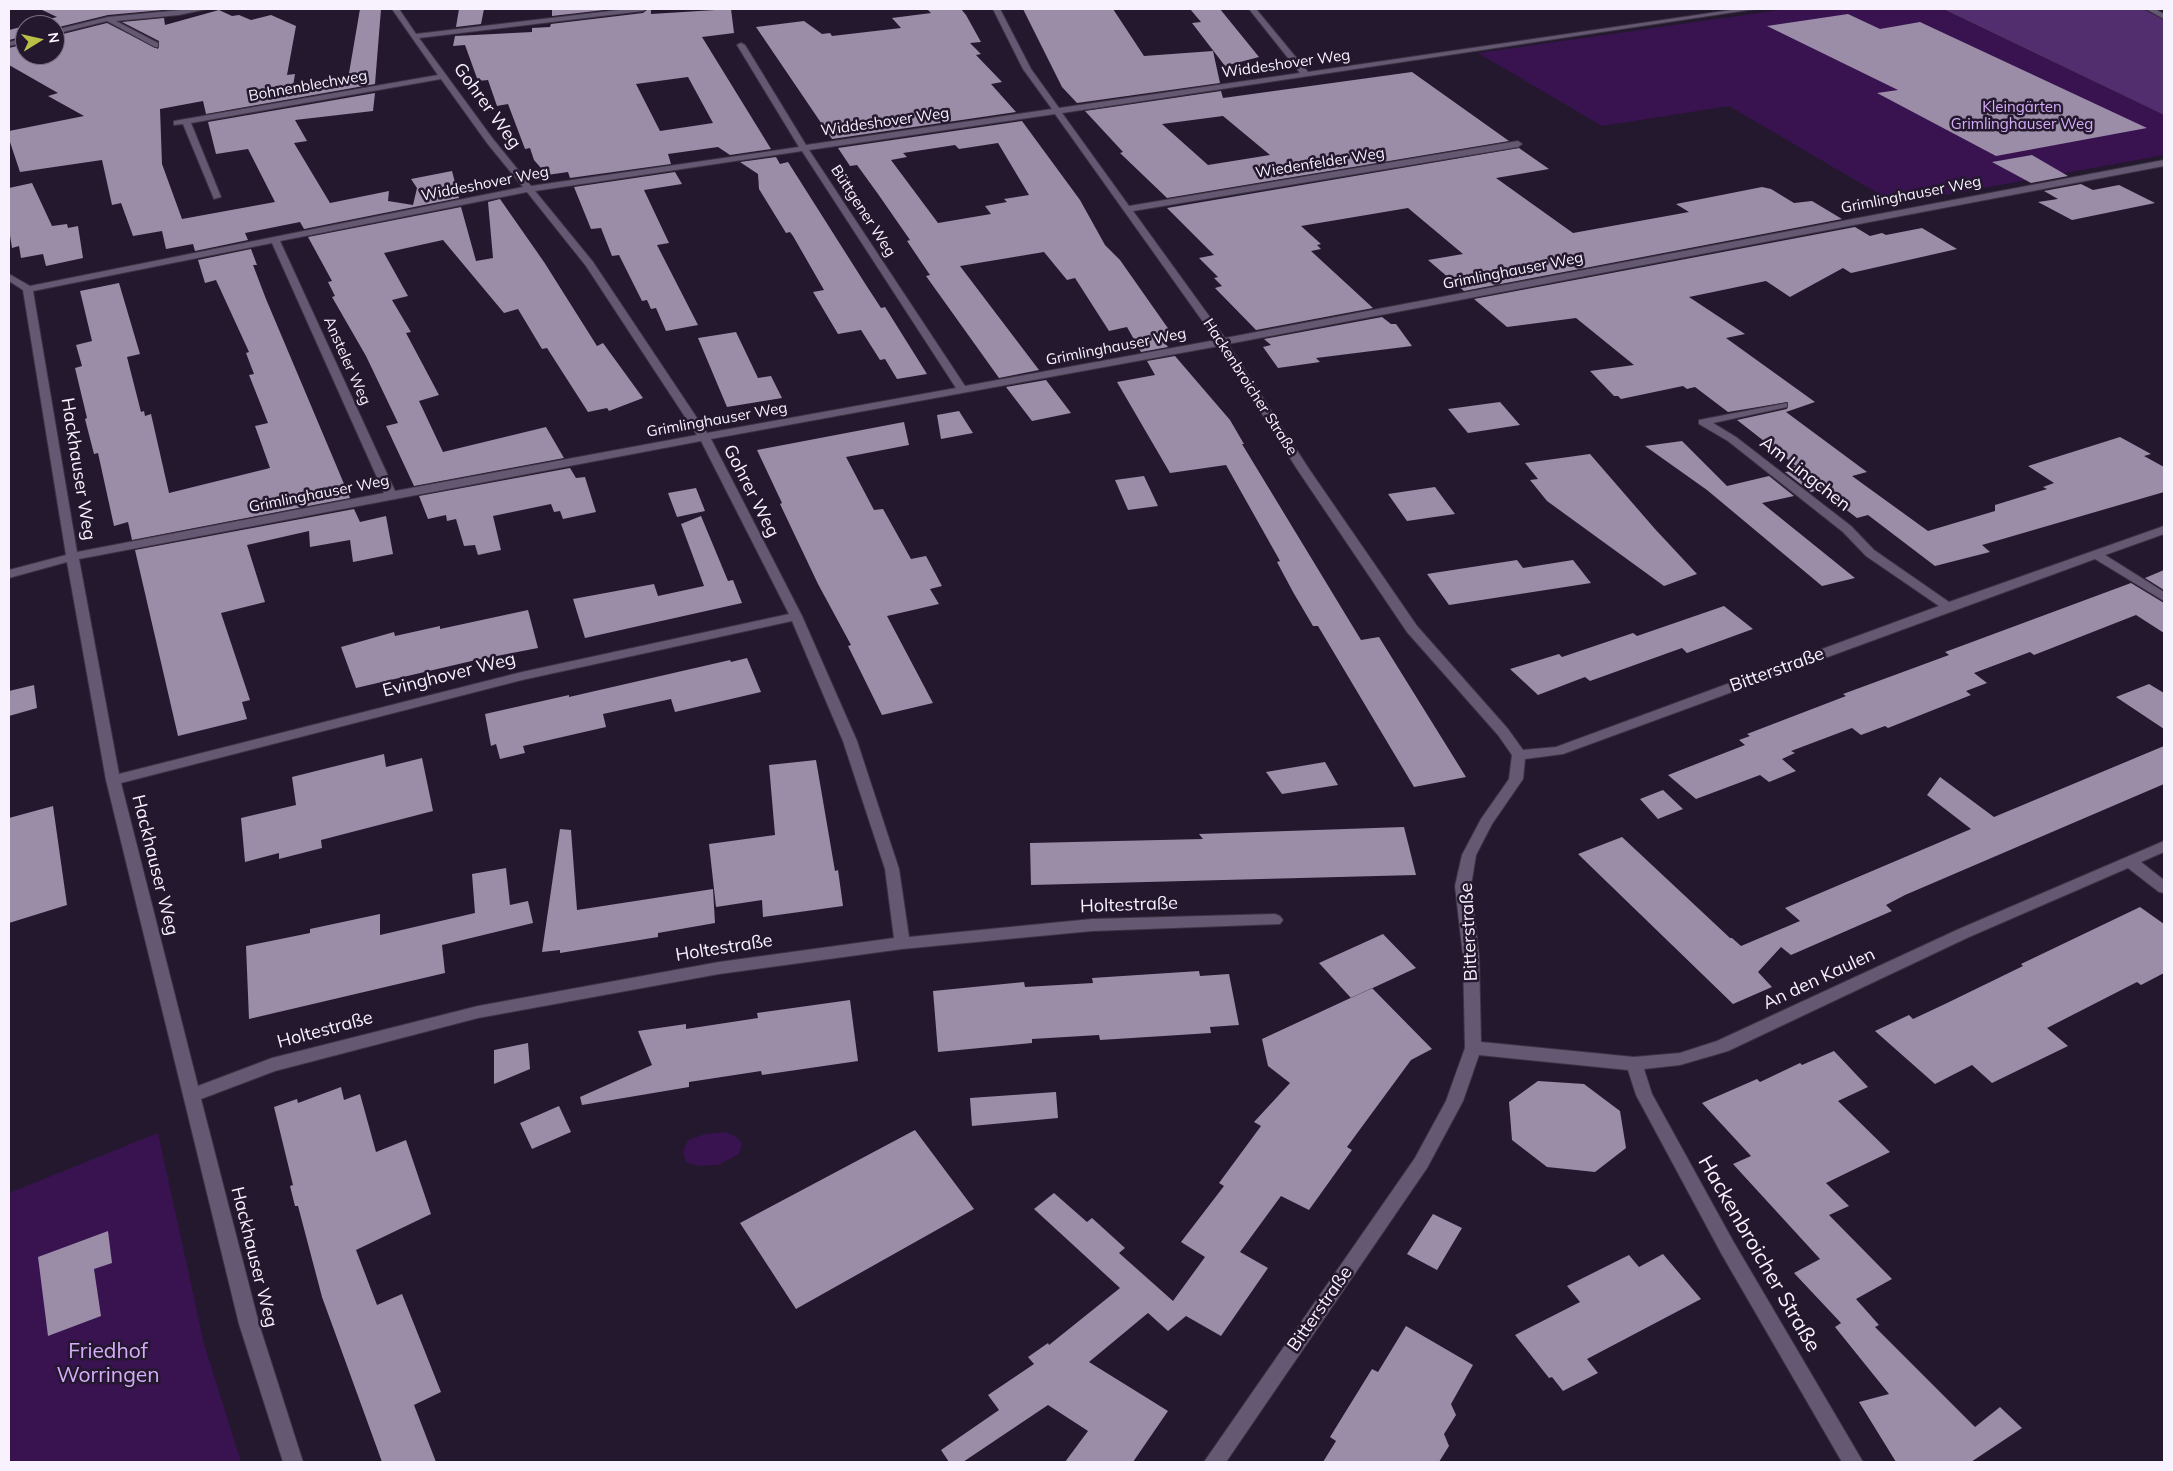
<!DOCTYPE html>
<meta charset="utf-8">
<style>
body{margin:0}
#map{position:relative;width:2173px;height:1471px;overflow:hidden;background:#24182e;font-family:Mulish,sans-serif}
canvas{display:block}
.frame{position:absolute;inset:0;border:10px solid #f8f2fe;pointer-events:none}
.north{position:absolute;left:15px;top:15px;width:50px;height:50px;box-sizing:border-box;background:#24182e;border:1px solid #796f81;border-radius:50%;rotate:81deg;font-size:14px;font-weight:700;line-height:20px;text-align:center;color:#f8f2fe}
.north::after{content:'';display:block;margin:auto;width:18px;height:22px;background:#bac046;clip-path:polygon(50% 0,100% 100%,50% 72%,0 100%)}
</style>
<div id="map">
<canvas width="2173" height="1471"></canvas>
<div class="frame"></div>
<div class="north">N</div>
</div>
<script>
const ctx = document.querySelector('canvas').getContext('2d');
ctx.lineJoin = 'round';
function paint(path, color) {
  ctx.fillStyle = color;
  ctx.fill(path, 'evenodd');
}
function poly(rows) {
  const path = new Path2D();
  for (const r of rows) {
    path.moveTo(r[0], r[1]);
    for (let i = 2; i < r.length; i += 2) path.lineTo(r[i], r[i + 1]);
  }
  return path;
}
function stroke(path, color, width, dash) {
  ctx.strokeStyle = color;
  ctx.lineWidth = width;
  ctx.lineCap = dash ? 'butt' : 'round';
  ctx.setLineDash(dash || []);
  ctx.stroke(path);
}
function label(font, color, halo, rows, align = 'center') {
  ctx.font = font + ' Mulish,sans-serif';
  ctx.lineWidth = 5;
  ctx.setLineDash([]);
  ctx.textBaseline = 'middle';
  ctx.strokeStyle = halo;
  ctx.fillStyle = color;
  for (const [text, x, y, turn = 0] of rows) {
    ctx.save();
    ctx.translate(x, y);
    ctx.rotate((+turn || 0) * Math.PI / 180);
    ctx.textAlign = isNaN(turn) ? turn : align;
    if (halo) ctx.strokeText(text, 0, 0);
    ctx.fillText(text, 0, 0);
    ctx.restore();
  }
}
paint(poly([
 [1787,9,1942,9,2164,115,2164,155,1896,204,1729,106,1602,126,1478,53],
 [725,1132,735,1136,742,1143,739,1154,718,1165,699,1166,686,1162,683,1151,688,1140,705,1134],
 [158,1133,204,1344,241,1462,9,1462,9,1193]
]), '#381350');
paint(poly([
 [1943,9,2143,9,2164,20,2164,115]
]), '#532e6f');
paint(poly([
 [40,9,163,9,163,10,108,15,55,28,55,25,27,25,57,17],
 [360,9,381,9,375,84,206,114,203,101,160,109,162,164,182,219,275,202,248,149,216,154,208,122,375,93,373,111,295,120,307,141,294,143,330,203,389,191,388,201,413,205,417,188,411,179,452,171,459,198,304,229,300,222,245,233,248,240,195,251,193,244,166,249,162,231,133,236,121,203,112,205,102,160,20,172,9,139,9,131,84,116,48,96,58,93,9,65,9,48,25,44,25,55,55,55,55,36,107,23,158,49,159,41,122,22,164,18,165,25,219,10,232,16,239,15,251,20,271,15,296,26,287,75,295,74,293,86,348,79],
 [459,9,484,9,481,24,456,27],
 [552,9,613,9,552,16],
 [648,9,651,9,651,14,731,9,734,33,702,37,771,149,730,155,718,147,668,154,671,164,570,178,568,172,547,175,534,160,530,148,525,149,508,104,497,106,488,80,478,81,465,45,453,46,455,36,532,32,532,28,550,27,551,24,643,13],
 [688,77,713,123,660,131,636,84],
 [927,9,961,9,966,15,981,42,970,43,981,54,976,55,1002,82,991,84,1016,112,832,139,756,27,804,21,822,34,830,33,832,36,901,28,892,18,931,13],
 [1023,9,1113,9,1144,56,1213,51,1220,83,1077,103,1062,87],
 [1190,9,1220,9,1259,57,1225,66,1192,23,1201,22],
 [1848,14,1880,29,1920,22,2147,128,1996,156,1877,93,1898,90,1767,26],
 [25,26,25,36,9,40,9,30],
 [1412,72,1509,141,1167,198,1120,153,1123,152,1085,111,1221,91,1223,98],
 [1223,116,1270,155,1208,165,1162,124],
 [1022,121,1080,200,1105,245,1120,260,1172,334,1159,336,1168,347,1141,352,1127,327,1109,331,1075,278,1067,280,1044,252,960,266,1039,370,999,378,926,276,930,275,907,241,910,240,878,194,857,165,850,166,838,148],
 [998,143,1029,195,1004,199,1007,202,985,206,991,214,938,223,891,160,907,157,903,153,955,145,959,149],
 [1519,148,1549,169,1496,178,1573,233,1689,212,1676,204,1762,187,1771,189,1794,203,1812,201,1842,219,1464,291,1428,260,1463,254,1408,208,1301,226,1321,244,1317,245,1321,249,1311,251,1373,308,1256,330,1215,288,1222,286,1214,278,1218,277,1199,258,1214,255,1167,208],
 [2032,155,2068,176,2031,183,1992,162],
 [776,157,780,164,788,162,866,285,881,308,885,307,927,374,897,379,885,359,880,360,861,330,838,334,813,292,824,290,793,236,790,232,786,233,759,189,758,174,740,162],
 [675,172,682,184,644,190,669,243,657,245,698,325,666,331,656,308,651,309,647,300,642,301,619,255,612,256,601,228,591,229,574,187],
 [32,183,52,226,67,224,68,228,78,226,83,258,46,266,43,254,21,258,19,246,12,248,9,229,9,188],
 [2081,184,2093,190,2119,185,2155,203,2072,220,2038,202,2058,199,2044,191],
 [500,199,544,262,597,346,603,343,643,398,609,411,607,408,588,412,547,348,542,349,518,309,504,313,443,240,384,253,408,296,392,300,411,332,406,333,439,395,419,401,443,452,546,427,564,458,414,486,386,426,398,423,366,356,332,297,335,296,328,282,332,281,308,237,461,207,476,261,493,258,488,202],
 [1855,227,1870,236,1882,233,1886,235,1922,228,1957,249,1851,273,1843,268,1790,297,1766,281,1689,297,1745,334,1726,338,1815,402,1786,412,1867,472,1852,476,1928,531,1995,511,1995,505,2047,489,2043,487,2054,483,2028,466,2120,437,2151,454,2144,456,2164,467,2164,492,1982,545,1990,552,1935,566,1868,515,1857,518,1820,490,1811,492,1785,472,1792,471,1788,468,1796,466,1737,420,1787,409,1788,402,1728,412,1695,387,1687,389,1683,386,1621,399,1618,396,1614,396,1590,371,1634,365,1576,318,1507,327,1474,299],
 [251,249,257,265,253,265,266,299,350,498,132,540,128,522,114,526,98,453,94,454,85,419,87,418,75,368,82,366,76,345,92,341,80,291,119,283,140,354,127,357,141,412,144,411,145,416,151,414,169,493,270,468,255,426,268,423,249,375,254,374,246,353,249,352,216,280,205,283,198,260],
 [1382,317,1391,324,1396,324,1412,346,1316,358,1320,362,1278,368,1263,347,1271,345,1264,339],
 [736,332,758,378,771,376,782,398,727,407,698,338],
 [1175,356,1230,420,1244,444,1242,444,1361,640,1379,637,1466,777,1414,787,1318,626,1313,626,1293,592,1277,562,1280,561,1226,465,1170,473,1117,382,1155,375,1147,361],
 [1046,380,1071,413,1032,421,1006,387],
 [1500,402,1520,425,1468,433,1448,409],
 [959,411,973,433,941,439,937,415],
 [904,422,909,445,846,457,874,510,883,509,911,559,926,556,942,586,930,589,939,604,887,616,933,703,882,715,848,646,851,645,818,584,780,504,782,503,757,450],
 [1682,441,1727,486,1769,476,1794,496,1762,503,1855,578,1822,586,1707,490,1645,446],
 [1590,454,1655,529,1697,574,1664,586,1547,501,1530,480,1538,479,1525,463],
 [570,468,576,478,585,477,596,512,563,519,560,511,554,512,551,504,493,516,501,550,478,555,475,545,464,546,456,519,447,521,446,515,428,519,419,496],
 [1144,476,1158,506,1128,510,1115,480],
 [1435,487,1455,514,1407,521,1388,494],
 [696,488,705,511,677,517,668,493],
 [354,509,360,522,386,516,393,554,353,562,350,540,310,547,309,531,247,545,265,602,221,613,250,700,242,702,247,719,178,736,135,550],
 [701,516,728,581,733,580,742,603,585,638,573,599,654,584,658,596,704,586,681,524],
 [1517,560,1523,568,1573,560,1591,583,1449,605,1427,574],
 [2164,570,2164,590,2145,578],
 [2131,583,2164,603,2164,633,2136,615,2034,655,2030,652,1974,673,1987,683,1966,691,1971,695,1888,728,1885,726,1861,735,1852,728,1791,751,1795,753,1782,759,1796,771,1769,782,1760,775,1696,799,1668,775,1745,745,1739,740,1750,736,1747,734,1846,696,1843,694,1949,655,1945,652],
 [1724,606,1753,629,1687,653,1682,648,1590,681,1585,677,1538,695,1510,669,1559,654,1562,657,1633,633,1637,636],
 [528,610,538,648,476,660,356,688,341,647,394,632,395,636,440,626,440,629],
 [747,658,761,692,675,712,671,699,603,714,606,727,523,746,525,753,500,759,496,744,491,746,485,714,569,695,569,697,730,660,731,662],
 [2149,684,2164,693,2164,729,2116,697],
 [34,685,37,708,9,716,9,691],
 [2164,746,2164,784,1905,895,1886,905,1892,911,1791,955,1781,947,1758,972,1772,987,1733,1004,1578,854,1622,837,1730,938,1732,938,1741,946,1800,921,1785,908,1971,829,1927,795,1940,777,1994,817],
 [384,754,386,767,422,758,433,811,321,840,322,848,279,859,279,853,245,862,241,818,296,805,292,777],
 [816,760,835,871,838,870,843,906,763,917,762,900,716,907,709,844,775,835,769,765],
 [1325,762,1338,785,1282,794,1266,772],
 [1663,790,1683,809,1658,819,1640,799],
 [53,806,67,905,9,923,9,818],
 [1404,827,1416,875,1031,885,1030,843,1203,839,1199,834],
 [560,829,571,830,577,910,713,889,715,923,658,933,658,937,560,953,560,950,542,952],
 [506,868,510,905,528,901,533,923,442,945,445,973,249,1019,246,946,310,933,310,929,380,914,380,935,475,913,472,874],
 [2140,907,2164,924,2164,973,2141,985,2137,982,2047,1028,2068,1046,1992,1083,1972,1065,1935,1084,1875,1031,1909,1015,1913,1019,1945,1004,2023,966,2021,964],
 [1383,934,1416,968,1351,998,1319,963],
 [1199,971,1200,976,1229,974,1239,1025,1210,1027,1211,1033,1100,1040,1099,1035,1032,1039,1032,1043,938,1052,933,991,1024,982,1025,987,1093,983,1092,978],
 [1372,988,1432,1049,1411,1060,1347,1147,1352,1150,1309,1210,1281,1196,1240,1252,1268,1268,1221,1336,1186,1316,1168,1331,1148,1313,1089,1362,1168,1411,1133,1462,1065,1462,1088,1431,1048,1405,963,1462,949,1462,941,1450,999,1410,988,1395,1034,1364,1028,1357,1048,1343,1049,1345,1120,1288,1034,1209,1054,1193,1087,1222,1092,1218,1125,1248,1119,1253,1173,1301,1205,1257,1181,1242,1224,1186,1219,1183,1261,1126,1254,1122,1290,1083,1268,1066,1262,1039],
 [850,1000,858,1061,762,1075,761,1071,689,1082,689,1087,582,1105,580,1097,652,1065,638,1031,686,1024,686,1029,758,1018,757,1013],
 [528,1043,530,1069,494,1084,494,1050],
 [1834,1051,1868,1087,1838,1101,1890,1152,1826,1183,1849,1206,1829,1215,1892,1279,1856,1299,1879,1325,1875,1327,1975,1427,2000,1407,2022,1428,1971,1462,1896,1462,1859,1402,1889,1394,1835,1327,1841,1323,1794,1273,1820,1259,1733,1164,1751,1156,1702,1103,1757,1079,1760,1082,1800,1063,1802,1065],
 [1538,1081,1584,1084,1620,1111,1626,1148,1595,1172,1547,1167,1512,1140,1509,1102],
 [341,1087,344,1100,360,1094,376,1152,406,1140,431,1214,356,1250,377,1305,402,1294,441,1392,414,1405,436,1462,382,1462,322,1297,298,1206,295,1206,290,1186,293,1185,274,1107,297,1099,298,1103],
 [1056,1092,1058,1118,972,1126,970,1098],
 [559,1106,571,1132,532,1149,520,1123],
 [915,1130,974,1209,796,1309,740,1223],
 [1433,1214,1462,1228,1437,1270,1407,1254],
 [108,1231,112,1263,94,1269,101,1316,48,1336,38,1257],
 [1663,1254,1701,1299,1587,1359,1598,1373,1563,1391,1552,1377,1549,1378,1515,1335,1580,1302,1567,1286,1629,1255,1639,1267],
 [1406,1326,1473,1365,1451,1404,1456,1415,1444,1434,1449,1446,1439,1462,1323,1462,1336,1441,1330,1437,1372,1369,1378,1372]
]), '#9b8ca8');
const minor = poly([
 [191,9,207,9,179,15,116,21,158,43,158,47,155,47,107,21,55,34,55,30,108,17,191,9],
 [392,9,399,9,416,34,627,9,646,9,643,11,419,38,493,139,531,186,799,147,737,45,741,43,745,45,806,145,1052,109,1023,69,993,9,1000,9,1031,69,1059,108,1300,73,1249,9,1256,9,1308,72,1738,9,1755,9,1062,113,1129,206,1518,141,1522,144,1518,147,1133,211,1225,338,2164,160,2164,166,1228,344,1309,469,1417,626,1508,729,1523,750,1556,747,1939,606,1866,556,1843,532,1728,441,1699,424,1699,420,1787,403,1787,407,1713,423,1736,437,1851,526,1874,550,1949,602,2164,526,2164,534,2105,555,2164,592,2164,601,2095,559,1563,754,1525,759,1523,779,1492,824,1476,855,1471,886,1479,956,1481,1042,1634,1057,1680,1053,1717,1041,1959,929,2164,841,2164,852,2141,862,2164,880,2164,893,2159,892,2128,868,1969,937,1728,1051,1680,1065,1644,1069,1652,1094,1733,1241,1863,1462,1842,1462,1721,1253,1636,1095,1628,1070,1479,1055,1463,1101,1427,1168,1226,1462,1204,1462,1415,1158,1446,1101,1465,1048,1463,956,1455,886,1462,855,1481,819,1509,779,1512,755,1498,735,1407,632,1297,469,1219,346,711,439,802,616,857,741,899,869,909,937,1092,919,1275,914,1280,916,1283,920,1280,924,1092,931,902,949,719,974,478,1018,275,1071,201,1099,259,1324,303,1462,283,1462,239,1324,106,780,67,562,9,578,9,570,66,555,23,290,9,281,9,274,30,286,523,187,487,143,441,79,191,123,221,197,214,199,183,124,174,125,174,121,438,75,392,9],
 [1055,114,1216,340,965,386,809,150,1055,114],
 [802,151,956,388,707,433,593,262,535,191,802,151],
 [527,192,586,266,697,435,395,491,280,241,527,192],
 [272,243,384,493,77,552,33,291,272,243],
 [701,441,789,614,522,672,119,774,79,559,701,441],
 [792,621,843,741,885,869,894,938,719,962,478,1006,272,1058,198,1086,121,783,522,680,792,621],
 [2146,9,2155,9,2164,14,2164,19,2146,9],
 [25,38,25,42,9,46,9,42,25,38]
]);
stroke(minor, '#3c3344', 2);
paint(minor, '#655872');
label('15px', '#f8f2fe', '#24182e', [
 ["Widdeshover Weg",1286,64,-8],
 ["Bohnenblechweg",308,86,-10],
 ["Widdeshover Weg",885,122,-8],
 ["Wiedenfelder Weg",1320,163,-9],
 ["Widdeshover Weg",485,184,-11],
 ["Grimlinghauser Weg",1911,195,-11],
 ["Büttgener Weg",863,211,57],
 ["Grimlinghauser Weg",1513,271,-11],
 ["Grimlinghauser Weg",1116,347,-11],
 ["Ansteler Weg",347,361,66],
 ["Hackenbroicher Straße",1250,387,57],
 ["Grimlinghauser Weg",717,420,-10],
 ["Grimlinghauser Weg",319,494,-11]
]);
label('15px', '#d6adfa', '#24182e', [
 ["Kleingärten",2022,107],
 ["Grimlinghauser Weg",2022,124]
]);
label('18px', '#f8f2fe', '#24182e', [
 ["Gohrer Weg",487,106,54],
 ["Hackhauser Weg",78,469,81],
 ["Am Lingchen",1805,474,38],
 ["Gohrer Weg",751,491,63],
 ["Bitterstraße",1777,670,-20],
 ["Evinghover Weg",449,675,-14],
 ["Hackhauser Weg",155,865,76],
 ["Holtestraße",1129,905,-2],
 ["Bitterstraße",1469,932,-93],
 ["Holtestraße",724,948,-9],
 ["An den Kaulen",1819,979,-25],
 ["Holtestraße",325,1030,-15],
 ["Hackhauser Weg",254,1257,76],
 ["Bitterstraße",1320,1309,-55]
]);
label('21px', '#f8f2fe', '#24182e', [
 ["Hackenbroicher Straße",1759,1254,60]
]);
label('21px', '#d6adfa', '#24182e', [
 ["Friedhof",108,1352],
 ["Worringen",108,1376]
]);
</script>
